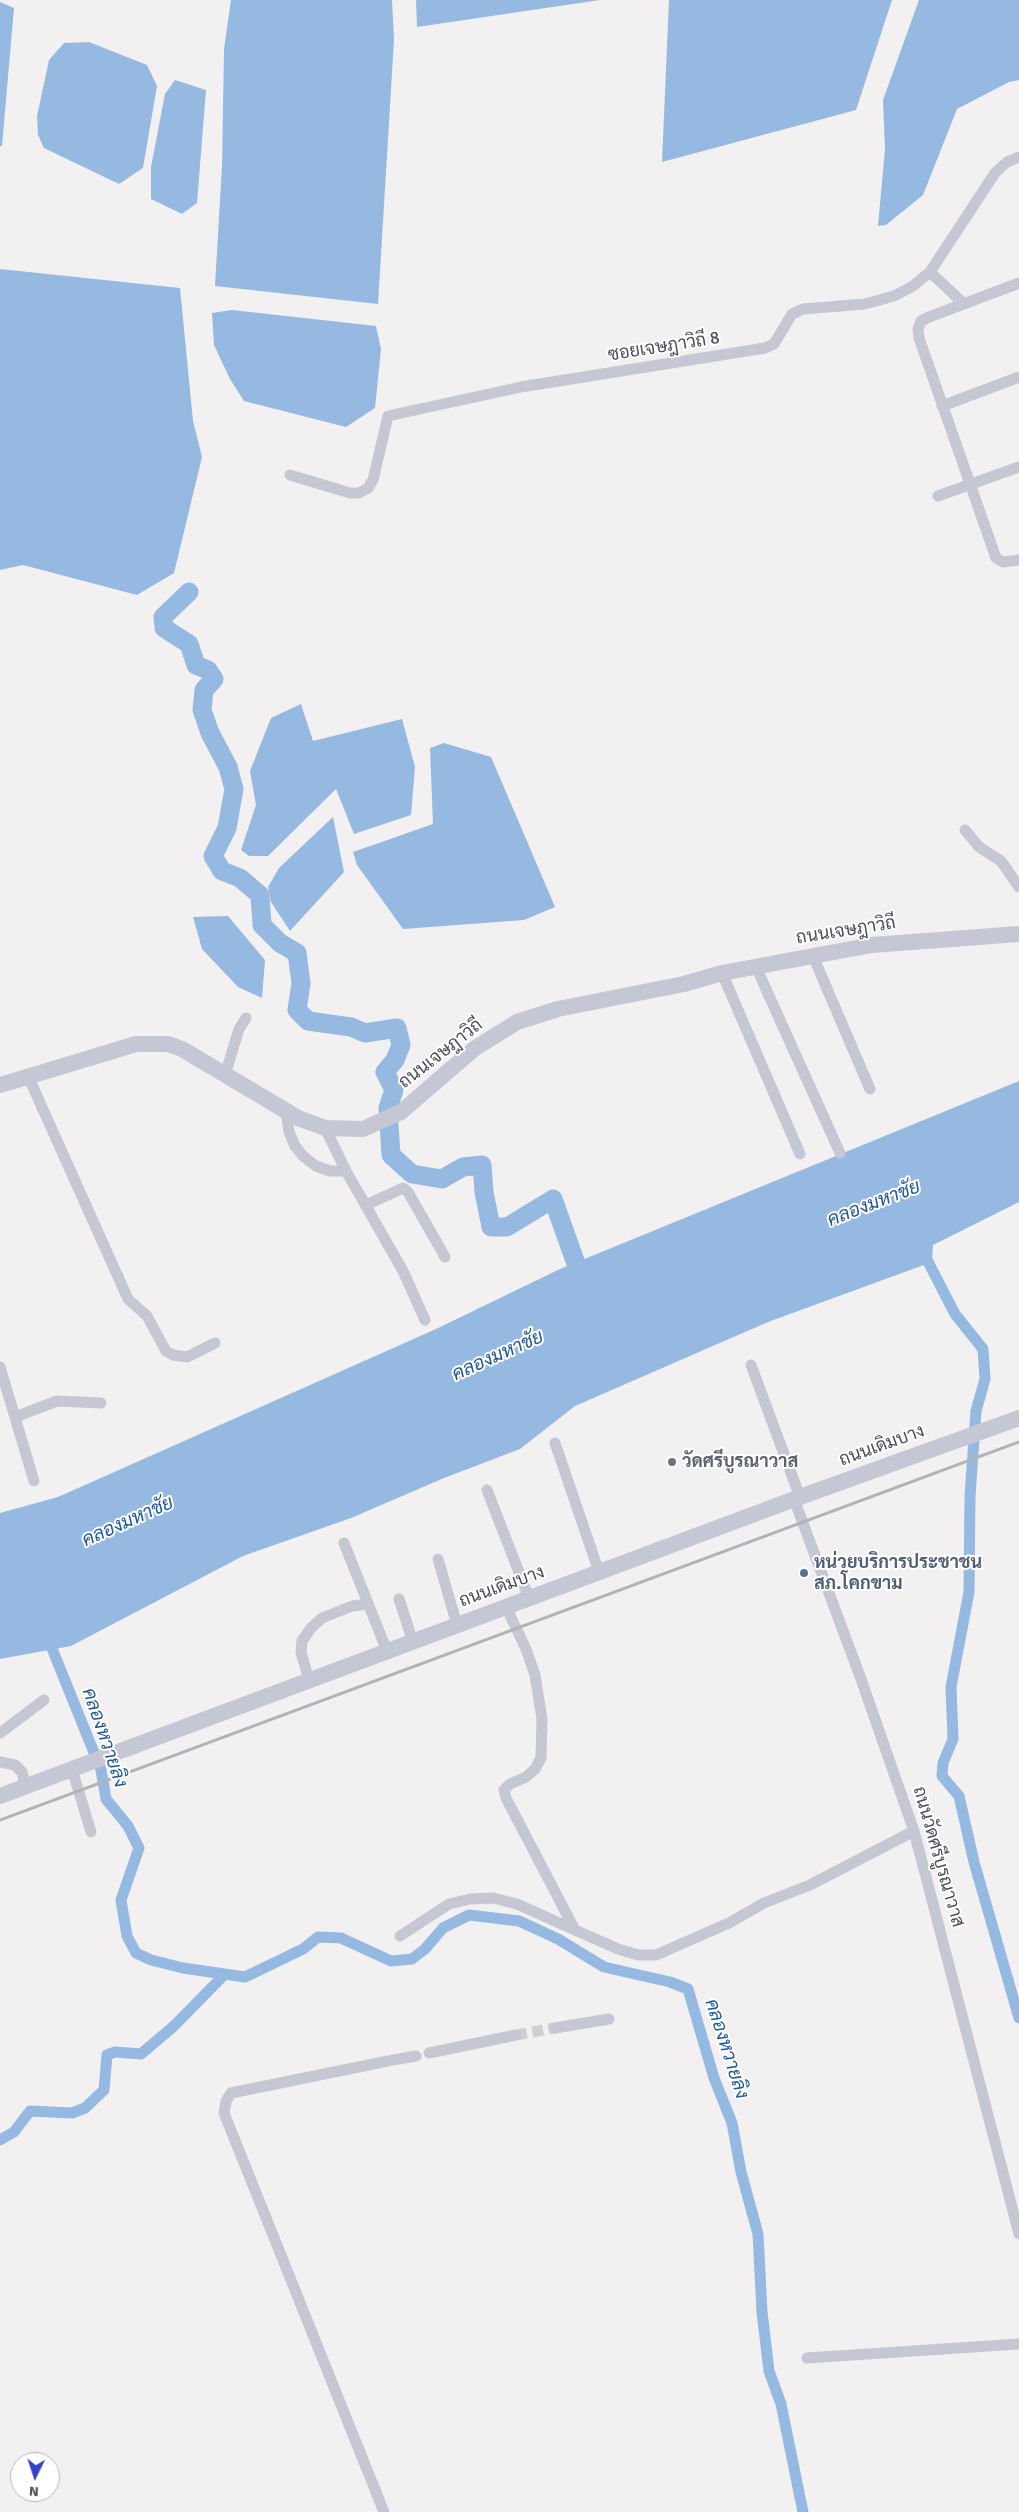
<!DOCTYPE html>
<meta charset="utf-8">
<style>
body{margin:0}
#map{position:relative;width:1019px;height:2512px;overflow:hidden;background:#f2f0f0;font-family:Signika,sans-serif}
canvas{display:block}
.north{position:absolute;left:10px;top:2452px;width:50px;height:50px;box-sizing:border-box;background:#fff;border:1px solid #b7b8bd;border-radius:50%;rotate:184deg;font-size:14px;font-weight:700;line-height:20px;text-align:center;color:#4a4d5a}
.north::after{content:'';display:block;margin:auto;width:18px;height:22px;background:#3142cb;clip-path:polygon(50% 0,100% 100%,50% 72%,0 100%)}
</style>
<div id="map">
<canvas width="1019" height="2512"></canvas>
<div class="north">N</div>
</div>
<script>
const ctx = document.querySelector('canvas').getContext('2d');
ctx.lineJoin = 'round';
function paint(path, color) {
  ctx.fillStyle = color;
  ctx.fill(path, 'evenodd');
}
function poly(rows) {
  const path = new Path2D();
  for (const r of rows) {
    path.moveTo(r[0], r[1]);
    for (let i = 2; i < r.length; i += 2) path.lineTo(r[i], r[i + 1]);
  }
  return path;
}
function stroke(path, color, width, dash) {
  ctx.strokeStyle = color;
  ctx.lineWidth = width;
  ctx.lineCap = dash ? 'butt' : 'round';
  ctx.setLineDash(dash || []);
  ctx.stroke(path);
}
function label(font, color, halo, rows, align = 'center') {
  ctx.font = font + ' Signika,Sarabun,sans-serif';
  ctx.lineWidth = 4;
  ctx.setLineDash([]);
  ctx.textBaseline = 'middle';
  ctx.strokeStyle = halo;
  ctx.fillStyle = color;
  for (const [text, x, y, turn = 0] of rows) {
    ctx.save();
    ctx.translate(x, y);
    ctx.rotate((+turn || 0) * Math.PI / 180);
    ctx.textAlign = isNaN(turn) ? turn : align;
    if (halo) ctx.strokeText(text, 0, 0);
    ctx.fillText(text, 0, 0);
    ctx.restore();
  }
}
paint(poly([
 [231,0,392,0,394,40,378,304,215,286,222,166,224,49],
 [416,0,600,0,417,27],
 [669,0,892,0,856,110,662,162],
 [919,0,1019,0,1019,80,1009,82,957,109,923,195,886,225,878,226,885,149,883,100],
 [0,2,14,8,2,146,0,146],
 [89,42,147,65,157,86,143,168,119,184,44,148,38,135,37,116,49,60,64,43],
 [175,80,206,90,197,203,182,214,151,199,151,167,165,94],
 [0,269,180,288,193,421,202,457,174,573,137,595,23,565,0,570],
 [232,310,376,326,381,349,375,408,346,427,244,401,230,379,214,345,212,313],
 [301,704,313,741,402,719,415,767,411,815,354,834,336,789,268,856,249,856,241,850,256,805,250,771,271,718],
 [444,743,491,757,555,907,524,920,403,929,357,865,353,852,433,824,430,748],
 [333,817,344,872,290,931,271,902,268,887,279,868],
 [228,916,265,960,262,998,238,987,202,949,193,917],
 [1019,1081,1019,1202,933,1245,932,1262,768,1322,575,1406,520,1449,444,1478,351,1518,243,1556,71,1646,0,1659,0,1513,58,1497,436,1329,560,1269]
]), '#96b9e1');
stroke(poly([
 [922,1250,955,1314,983,1349,985,1379,976,1411,970,1496,969,1592,951,1687,953,1739,943,1763,942,1776,959,1796,974,1862,1019,2018],
 [47,1636,101,1770,106,1799,128,1826,139,1848,121,1900,127,1936,136,1953,151,1960,183,1968,245,1977,303,1949,318,1937,341,1938,391,1961,412,1959,425,1949,443,1928,469,1915,519,1921,558,1939,604,1967,670,1982,688,1989,714,2078,732,2123,741,2172,758,2234,762,2312,769,2371,781,2404,803,2512],
 [0,2140,14,2132,30,2111,72,2113,85,2108,104,2090,107,2055,115,2052,141,2054,174,2026,224,1975]
]), '#96b9e1', 11);
stroke(poly([
 [189,592,163,617,164,628,189,644,196,665,208,670,214,679,204,690,202,710,210,733,228,767,234,789,227,828,213,856,222,871,240,878,260,895,262,925,280,943,297,953,301,983,297,1010,308,1021,351,1027,365,1033,397,1028,401,1045,395,1060,385,1072,394,1090,388,1108,391,1155,412,1174,442,1179,463,1167,482,1165,484,1192,491,1227,507,1227,553,1199,584,1286]
]), '#96b9e1', 19);
stroke(poly([
 [516,2035,555,2028]
]), '#d0cfd2', 11, [11, 5.5]);
stroke(poly([
 [930,272,963,303],
 [1019,283,929,317,921,321,918,329,919,338,996,558,1003,562,1019,560],
 [942,406,1019,377],
 [290,475,350,493,359,493,368,488,373,480,388,416,521,387,765,348,774,344,792,314,803,309,865,304,894,296,913,286,930,272,995,173,1007,162,1019,157],
 [938,496,1019,467],
 [965,830,979,847,1001,861,1019,887],
 [813,956,870,1089],
 [756,967,840,1153],
 [722,973,800,1154],
 [225,1075,239,1029,246,1018],
 [28,1076,128,1299,147,1316,166,1351,173,1355,187,1357,215,1343],
 [286,1111,289,1132,295,1146,303,1156,316,1166,330,1171,346,1171],
 [325,1128,346,1171,403,1271,425,1320],
 [366,1205,403,1188,408,1192,445,1257],
 [751,1365,800,1497],
 [0,1367,34,1481],
 [15,1417,57,1401,101,1403],
 [555,1443,599,1572],
 [487,1490,529,1598],
 [794,1499,861,1679,914,1831,1019,2234],
 [344,1543,387,1651],
 [438,1559,457,1625],
 [399,1599,413,1642],
 [506,1607,526,1649,535,1675,542,1719,541,1758,535,1769,526,1777,510,1784,504,1790,506,1798,575,1930,618,1949,638,1955,656,1955,729,1923,764,1903,810,1885,914,1831],
 [309,1680,301,1652,302,1641,311,1628,322,1618,352,1606,368,1604],
 [0,1733,44,1700],
 [0,1762,15,1765,22,1772,25,1786],
 [72,1769,91,1832],
 [400,1936,449,1904,470,1899,493,1898,517,1904,575,1930],
 [555,2028,609,2019],
 [429,2053,516,2035],
 [393,2060,416,2056],
 [807,2358,1019,2344],
 [384,2512,224,2113,226,2101,231,2093,388,2061]
]), '#c5c7d2', 11);
stroke(poly([
 [0,1085,136,1044,168,1044,182,1049,298,1118,325,1128,363,1129,401,1112,474,1049,517,1022,558,1009,684,984,722,973,872,945,1019,934],
 [0,1796,800,1497,1019,1418]
]), '#c5c7d5', 16);
stroke(poly([
 [0,1820,1019,1442]
]), '#b2b3b9', 3);
for (const [x, y, r, color] of [
 [672,1462,5,"#6b7280"],
 [804,1573,5,"#5c6f8a"]
]) {
  const dot = new Path2D();
  dot.arc(x, y, r, 0, 2 * Math.PI);
  ctx.fillStyle = color;
  ctx.fill(dot);
  stroke(dot, '#fff', 2);
}
label('18px', '#4a4d5a', '#fff', [
 ["ซอยเจษฎาวิถี 8",664,347,-9],
 ["ถนนเจษฎาวิถี",846,931,-9],
 ["ถนนเจษฎาวิถี",441,1054,-38],
 ["ถนนเดิมบาง",882,1446,-20],
 ["ถนนเดิมบาง",502,1587,-20],
 ["ถนนวัดศรีบูรณาวาส",938,1857,74]
]);
label('bold 18px', '#5b616d', '#fff', [
 ["วัดศรีบูรณาวาส",682,1462]
], 'left');
label('bold 18px', '#4e5e75', '#fff', [
 ["หน่วยบริการประชาชน",814,1563],
 ["สภ.โคกขาม",814,1584]
], 'left');
label('italic 19px', '#1f5898', '#fff', [
 ["คลองมหาชัย",874,1204,-21],
 ["คลองมหาชัย",498,1356,-24],
 ["คลองมหาชัย",128,1522,-24],
 ["คลองหวายลิง",104,1738,71],
 ["คลองหวายลิง",726,2049,72]
]);
</script>
